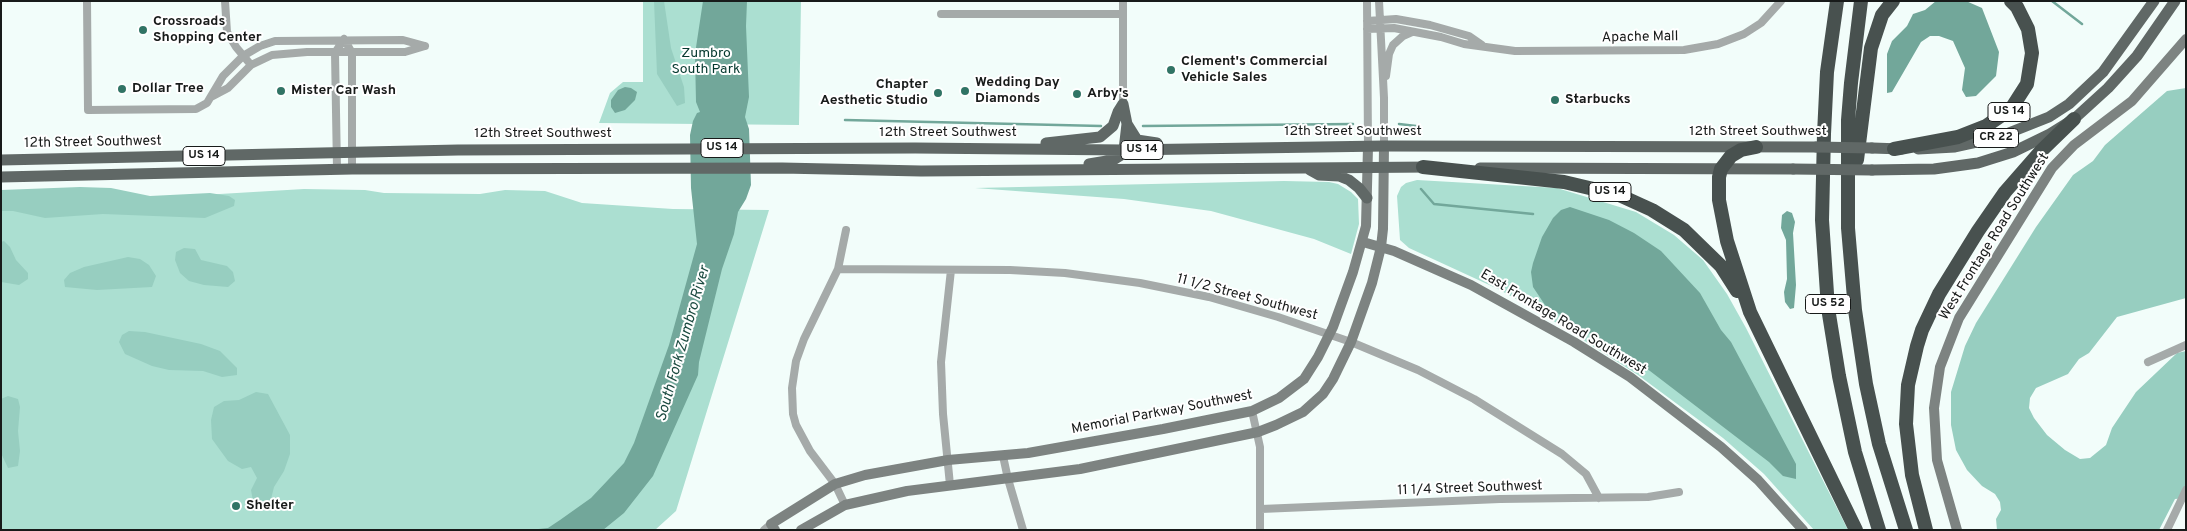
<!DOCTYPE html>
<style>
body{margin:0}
#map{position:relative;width:2187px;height:531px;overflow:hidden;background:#f2fdfa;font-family:Overpass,sans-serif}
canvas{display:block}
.frame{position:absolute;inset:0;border:2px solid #181b1a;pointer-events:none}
</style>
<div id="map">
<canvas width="2187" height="531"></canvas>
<div class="frame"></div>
</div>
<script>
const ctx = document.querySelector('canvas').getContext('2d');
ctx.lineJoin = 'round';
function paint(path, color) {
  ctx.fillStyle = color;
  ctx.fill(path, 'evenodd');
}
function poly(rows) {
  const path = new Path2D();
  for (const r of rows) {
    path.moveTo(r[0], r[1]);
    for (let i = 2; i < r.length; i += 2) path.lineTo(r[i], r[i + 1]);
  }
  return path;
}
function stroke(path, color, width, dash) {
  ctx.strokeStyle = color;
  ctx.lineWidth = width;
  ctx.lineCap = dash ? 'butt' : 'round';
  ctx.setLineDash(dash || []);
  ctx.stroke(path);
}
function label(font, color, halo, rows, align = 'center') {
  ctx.font = font + ' Overpass,sans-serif';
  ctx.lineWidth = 4;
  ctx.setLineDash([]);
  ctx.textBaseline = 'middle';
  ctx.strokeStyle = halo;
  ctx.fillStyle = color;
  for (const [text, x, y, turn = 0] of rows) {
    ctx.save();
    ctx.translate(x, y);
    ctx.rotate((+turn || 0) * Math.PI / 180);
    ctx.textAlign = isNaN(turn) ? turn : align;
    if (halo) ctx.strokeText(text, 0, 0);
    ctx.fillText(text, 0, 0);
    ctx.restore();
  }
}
paint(poly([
 [643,1,801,1,799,125,599,123,610,93,623,82,643,82],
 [1417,180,1557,188,1636,212,1674,235,1703,260,1727,294,1746,328,1848,530,1814,530,1764,474,1723,438,1638,375,1541,313,1498,289,1409,248,1400,240,1397,196,1401,187,1406,183],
 [1284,181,1329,182,1338,184,1351,192,1358,199,1359,224,1351,254,1314,239,1211,211,1124,199,975,188],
 [304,189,365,190,384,193,480,194,505,190,545,191,582,203,673,209,769,210,676,511,655,530,1,530,1,200,186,196]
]), '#abdfd1');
paint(poly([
 [654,1,664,1,671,48,684,87,685,103,677,106,657,74],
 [2186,88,2186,298,2117,317,2089,353,2079,359,2068,374,2036,388,2030,398,2029,408,2034,418,2047,435,2065,450,2080,459,2090,458,2106,445,2112,428,2136,392,2177,353,2186,351,2186,498,2175,499,2159,530,1997,530,1996,519,2001,510,2000,502,1995,494,1982,486,1967,470,1956,450,1951,425,1951,392,1965,346,1976,323,2036,227,2073,175,2093,161,2105,145,2167,91],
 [80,187,111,188,150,196,210,193,229,196,235,200,234,206,205,218,103,214,45,218,13,211,1,211,1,190],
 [4,241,10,247,16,260,28,273,28,279,19,285,1,282,1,242],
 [184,248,195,249,201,260,227,266,233,272,235,281,228,287,204,285,189,281,180,273,175,260,176,252],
 [128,257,140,259,149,265,156,276,152,287,97,290,65,287,64,280,70,273,84,267],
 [129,331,145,332,201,344,220,351,237,368,237,375,222,377,203,371,169,370,152,366,125,354,119,342,122,335],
 [256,392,268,394,290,435,290,454,284,471,274,487,270,503,260,504,253,501,251,490,257,478,251,467,242,469,228,461,212,439,211,420,214,407,224,401,239,400],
 [8,396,18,399,20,407,18,431,20,451,18,466,8,468,1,453,1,399]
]), '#97cec0');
paint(poly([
 [703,1,747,1,746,26,749,97,745,117,749,129,751,185,746,199,738,212,734,234,722,269,699,362,698,375,653,476,624,513,603,530,529,530,548,528,560,520,591,498,624,463,634,443,669,345,697,244,691,188,690,135,693,121,697,113,700,112,696,102,695,54],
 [1936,1,1966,1,1982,8,1999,52,1996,76,1976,96,1966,97,1962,90,1965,68,1953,41,1939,36,1930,36,1921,42,1892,92,1887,93,1887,54,1892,41,1907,26,1913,14,1925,10],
 [625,87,631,88,637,92,635,100,625,110,615,113,611,107,611,100,618,90],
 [1570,207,1609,220,1634,233,1661,251,1700,293,1721,330,1731,342,1796,464,1796,479,1783,476,1769,462,1633,358,1587,332,1545,305,1533,287,1531,272,1533,263,1542,237,1553,218,1561,210],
 [1787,211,1792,213,1795,222,1793,233,1796,285,1794,308,1790,309,1785,302,1784,292,1787,279,1786,240,1781,228,1782,215]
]), '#72a79a');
stroke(poly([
 [2052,1,2082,24],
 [845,120,1101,126],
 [1399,124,1416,126,1421,134],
 [1143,126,1353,124],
 [1421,189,1434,204,1533,214]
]), '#72a79a', 2.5);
stroke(poly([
 [87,1,88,110,196,109,207,103,223,76,243,56,260,46,275,41,403,40,425,46],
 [225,1,227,32,236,47,251,65],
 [1123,1,1123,104],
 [1367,1,1368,147],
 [1379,1,1384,98,1384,146],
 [941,14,1123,14],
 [1367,21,1396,19,1430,25,1469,36,1482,45],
 [1367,29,1394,28,1441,37,1464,44,1515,51,1684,50,1718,44,1744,34,1761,23,1781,1],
 [344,39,352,53,352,169],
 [1386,76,1389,54,1393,45,1403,36,1412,32],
 [211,97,228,88,251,65,272,55,307,52,405,52,425,46],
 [337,169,335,53,344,39],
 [838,269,1010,270,1065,273,1140,283,1209,297,1278,317,1351,342,1418,370,1474,399,1562,454,1586,474,1599,498],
 [2148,362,2186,345],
 [1252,411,1260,447,1260,530],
 [1003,456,1008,479,1023,530],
 [950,485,943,414,941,362,951,270],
 [845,505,835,484,810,451,796,425,793,414,792,388,796,361,804,339,838,269,846,230],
 [1261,509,1500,499,1648,497,1679,492],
 [764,530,771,524],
 [2167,530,2186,490]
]), '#a5aaa9', 8);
stroke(poly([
 [1363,242,1394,251,1471,285,1574,342,1630,377,1721,447,1758,480,1803,530],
 [775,530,771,524,835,484,865,475,948,460,1028,453,1163,429,1252,411,1279,398,1304,379,1318,357,1333,327,1353,272,1366,226,1368,147],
 [801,530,845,505,907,491,1080,469,1258,432,1276,425,1303,412,1323,394,1333,379,1351,342,1372,283,1381,247,1383,229,1384,146],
 [1957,530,1937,460,1934,408,1940,367,1959,318,2052,168,2074,145,2132,101,2186,39]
]), '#7d8381', 10);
stroke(poly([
 [1127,124,1137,140,1157,143],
 [1046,143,1100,137,1113,126,1118,112,1123,104],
 [1872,148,1902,149],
 [1918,149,1955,147,1996,138,2049,117,2069,104,2103,72,2154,1],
 [1,160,458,150,915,148,1124,150,1384,146,1816,147],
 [1089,164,1113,160,1121,155,1124,150,1127,124,1123,104],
 [1480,168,1793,169],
 [1310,170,1319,175,1339,176,1349,180,1359,188,1367,198],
 [1872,170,1934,169,1978,163,2013,152,2050,134,2074,119,2108,88,2137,56,2175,1],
 [1,177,352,169,782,168,921,171,1432,167]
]), '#606866', 11);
stroke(poly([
 [1837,1,1827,72,1824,134,1822,220,1828,308,1839,376,1855,452,1879,530],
 [1861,1,1851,83,1848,120,1848,228,1855,310,1866,384,1879,444,1906,530],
 [1756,147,1741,150,1731,156,1721,169,1719,177,1719,200,1727,241,1750,312,1856,530],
 [1894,149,1958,137,1986,126,2011,109,2027,84,2032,53,2028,29,2017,7,2011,1],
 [1857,160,1871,48,1882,15,1893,1],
 [1423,167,1564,182,1619,195,1652,210,1684,230,1721,266,1737,291],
 [1926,530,1912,475,1906,424,1908,385,1917,346,1922,330,1939,294,1978,231,2005,192,2040,152,2074,119]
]), '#48514f', 14);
stroke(poly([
 [1816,147,1872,148],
 [1793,169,1872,170]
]), '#606866', 11);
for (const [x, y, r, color] of [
 [143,30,5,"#317465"],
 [1171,70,5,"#317465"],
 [122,89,5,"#317465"],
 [281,91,5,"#317465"],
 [965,91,5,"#317465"],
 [938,93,5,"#317465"],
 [1077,94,5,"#317465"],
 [1555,100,5,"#317465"],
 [236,506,5,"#317465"]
]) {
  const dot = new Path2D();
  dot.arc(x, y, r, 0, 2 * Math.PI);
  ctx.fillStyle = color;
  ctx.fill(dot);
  stroke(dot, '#fff', 2);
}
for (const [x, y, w] of [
 [2009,112,42],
 [1996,138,45],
 [722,148,42],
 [1142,150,42],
 [204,156,42],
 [1610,192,42],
 [1828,304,45]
]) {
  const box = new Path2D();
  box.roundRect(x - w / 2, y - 9.5, w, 19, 4);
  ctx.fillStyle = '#fff';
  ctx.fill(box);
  stroke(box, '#181b1a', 1);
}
label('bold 12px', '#181b1a', null, [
 ["US 14",2009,112],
 ["CR 22",1996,138],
 ["US 14",722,148],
 ["US 14",1142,150],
 ["US 14",204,156],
 ["US 14",1610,192],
 ["US 52",1828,304]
]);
label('bold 14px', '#181b1a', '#fff', [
 ["Crossroads",153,22],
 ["Shopping Center",153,38],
 ["Clement's Commercial",1181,62],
 ["Vehicle Sales",1181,78],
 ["Wedding Day",975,83],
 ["Diamonds",975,99],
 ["Chapter",928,85,"right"],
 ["Aesthetic Studio",928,101,"right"],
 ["Dollar Tree",132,89],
 ["Mister Car Wash",291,91],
 ["Arby's",1087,94],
 ["Starbucks",1565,100],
 ["Shelter",246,506]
], 'left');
label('14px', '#181b1a', '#fff', [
 ["Apache Mall",1640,38,-1],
 ["12th Street Southwest",1353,132],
 ["12th Street Southwest",1758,132],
 ["12th Street Southwest",948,133],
 ["12th Street Southwest",543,134],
 ["12th Street Southwest",93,143,-1],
 ["West Frontage Road Southwest",1995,237,-58],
 ["11 1/2 Street Southwest",1247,298,15],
 ["East Frontage Road Southwest",1563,323,31],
 ["Memorial Parkway Southwest",1162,413,-11],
 ["11 1/4 Street Southwest",1470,489,-2]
]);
label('14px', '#04382e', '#fff', [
 ["Zumbro",706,54],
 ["South Park",706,70]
]);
label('italic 15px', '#1c4b41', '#fff', [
 ["South Fork Zumbro River",684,344,-74]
]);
</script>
